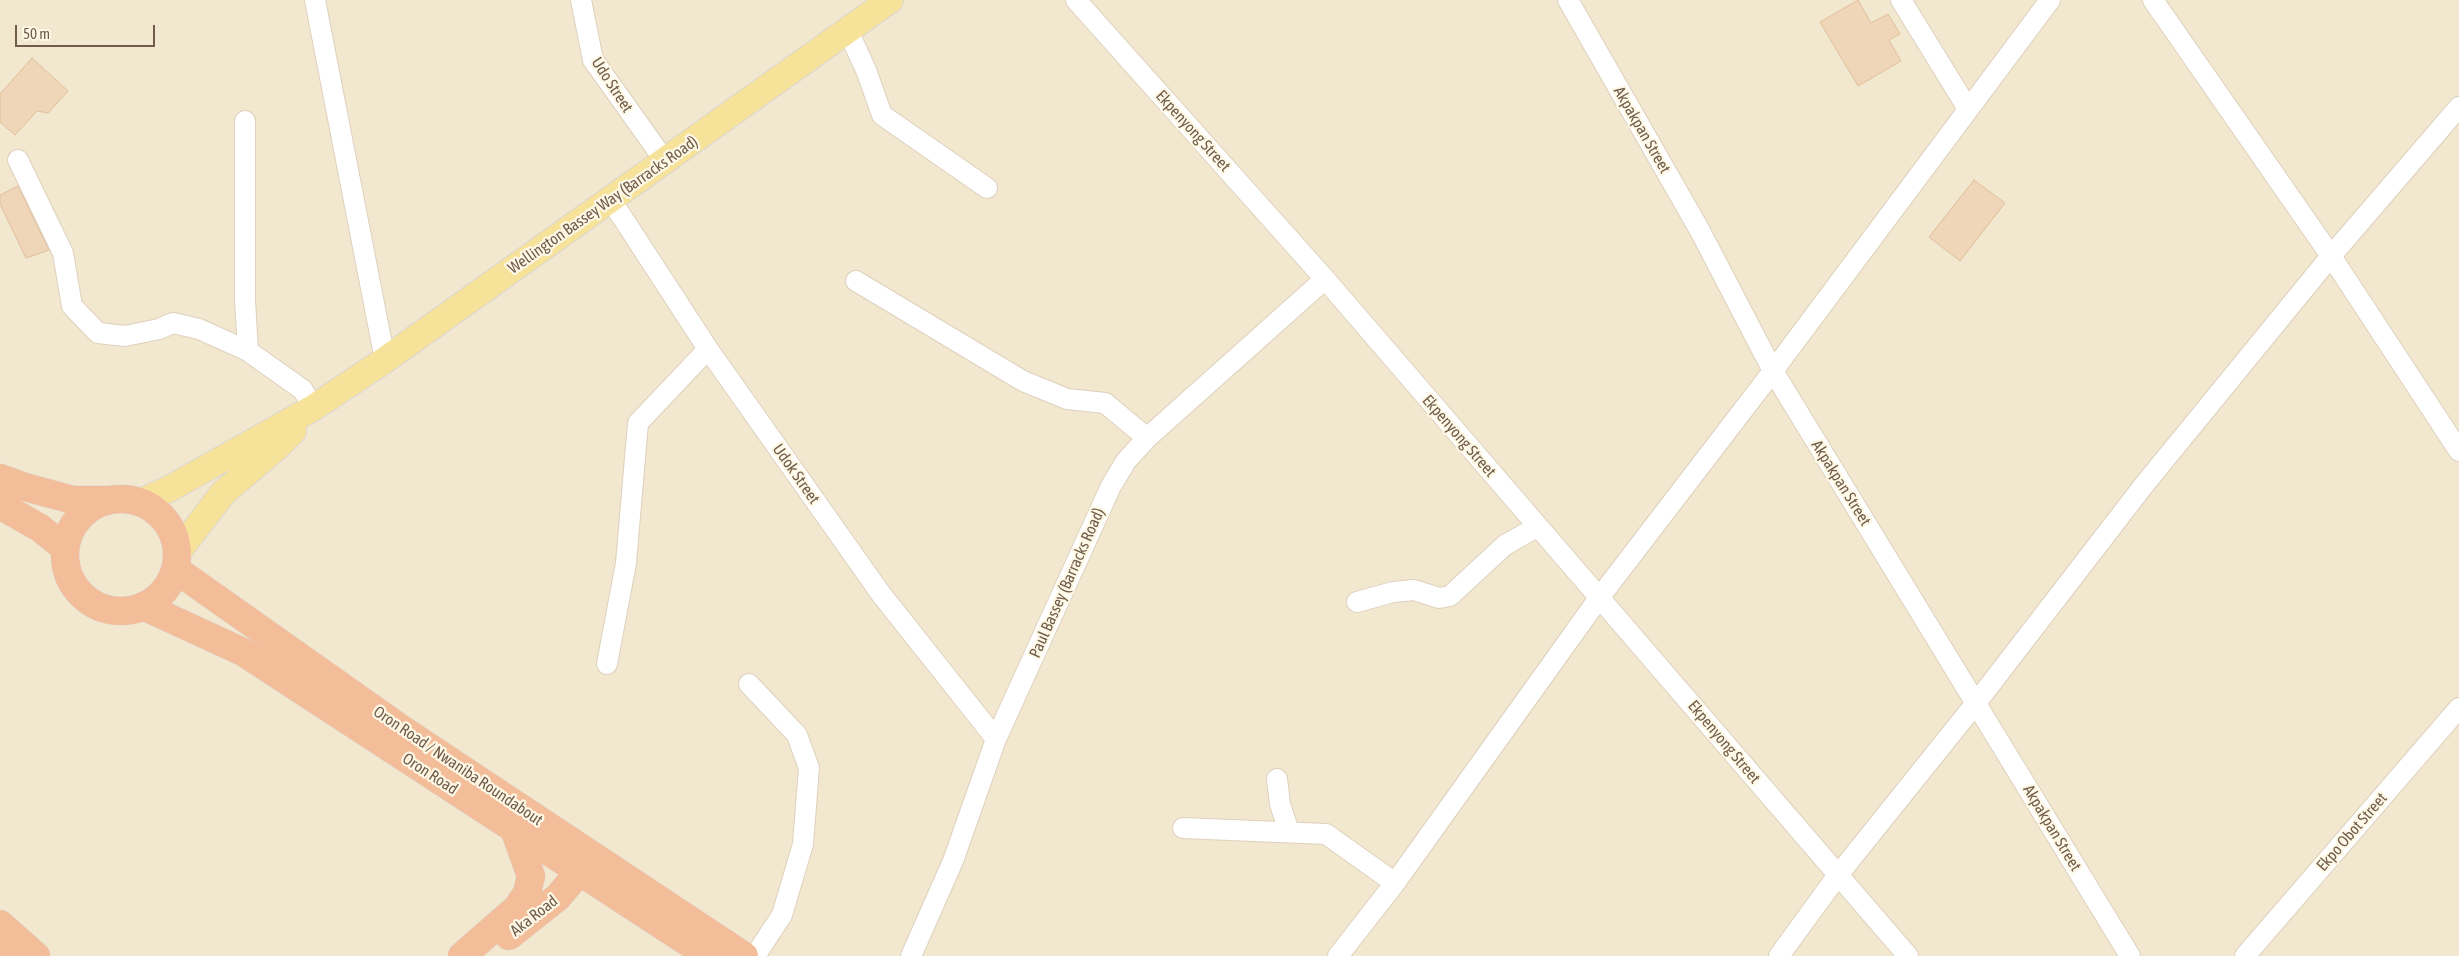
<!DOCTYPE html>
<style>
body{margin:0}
#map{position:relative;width:2459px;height:956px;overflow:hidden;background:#fbf4e0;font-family:"Asap Condensed",sans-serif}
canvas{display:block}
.scale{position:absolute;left:15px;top:25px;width:140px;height:22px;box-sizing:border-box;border:2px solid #705c49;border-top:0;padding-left:6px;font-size:15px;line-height:18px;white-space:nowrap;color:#705c49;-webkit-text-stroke:4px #fef8e6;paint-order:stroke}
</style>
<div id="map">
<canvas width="2459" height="956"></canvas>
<div class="scale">50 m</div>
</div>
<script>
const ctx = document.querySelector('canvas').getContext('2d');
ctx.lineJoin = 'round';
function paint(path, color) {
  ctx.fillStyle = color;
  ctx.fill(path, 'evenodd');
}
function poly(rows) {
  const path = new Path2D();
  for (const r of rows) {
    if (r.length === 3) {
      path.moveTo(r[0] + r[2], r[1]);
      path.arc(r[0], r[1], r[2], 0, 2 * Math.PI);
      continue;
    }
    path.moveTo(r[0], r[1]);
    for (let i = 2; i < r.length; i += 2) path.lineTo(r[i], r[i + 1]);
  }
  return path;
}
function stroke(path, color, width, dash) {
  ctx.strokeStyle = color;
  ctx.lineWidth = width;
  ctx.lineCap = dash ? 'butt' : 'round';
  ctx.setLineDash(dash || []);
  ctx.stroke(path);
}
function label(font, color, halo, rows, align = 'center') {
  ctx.font = font + ' "Asap Condensed",sans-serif';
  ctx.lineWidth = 4.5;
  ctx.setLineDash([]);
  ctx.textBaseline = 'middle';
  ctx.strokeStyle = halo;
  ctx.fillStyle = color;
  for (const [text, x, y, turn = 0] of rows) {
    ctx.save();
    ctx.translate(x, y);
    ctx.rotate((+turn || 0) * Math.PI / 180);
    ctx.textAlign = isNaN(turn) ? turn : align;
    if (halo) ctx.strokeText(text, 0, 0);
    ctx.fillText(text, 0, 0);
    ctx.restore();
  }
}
paint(poly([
 [0,0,2459,0,2459,956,0,956]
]), '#f2e7cf');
const building = poly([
 [1858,0,1871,23,1888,14,1900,34,1889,40,1901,61,1858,86,1820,22,1858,0],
 [32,58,68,91,48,113,37,111,15,135,0,122,0,94,32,58],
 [1974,180,2005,203,1960,261,1929,237,1974,180],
 [18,186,49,250,26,258,0,204,0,195,18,186]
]);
paint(building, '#efd6b9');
stroke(building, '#e1bf9a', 1);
const minor = poly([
 [315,0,385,360],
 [581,0,593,60,665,161],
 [1076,0,1325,279,1908,956],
 [1568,0,1699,229,1773,371,2130,956],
 [1901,0,1968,109],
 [2153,0,2331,256,2459,451],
 [848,31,866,70,882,115,987,188],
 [245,121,245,300,248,351],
 [18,160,63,253,72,306,98,333,125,336,159,329,173,323,199,329,248,351,303,390,313,408],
 [611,200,708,349,881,594,996,739],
 [856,281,1023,381,1067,399,1105,403,1147,438],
 [1357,602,1393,592,1414,590,1439,598,1450,596,1505,545,1537,527],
 [607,664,626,563,638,423,708,349],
 [749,684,797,735,809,768,803,844,782,915,755,956],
 [1277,779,1280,804,1289,832],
 [1183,828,1326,834,1395,883],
 [911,956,953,861,996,739,1111,486,1126,461,1147,438,1325,279],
 [1338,956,1395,883,1599,598,1773,371,2050,0],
 [1779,956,1838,875,1976,703,2144,485,2331,256,2459,107],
 [2245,956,2459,708]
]);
const major = poly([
 [140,502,169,489,313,408,385,360,890,0],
 [177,553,223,493,278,446,293,431]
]);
const highway = poly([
 [0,478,25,487,73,500,106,500],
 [121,555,56],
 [0,505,40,528,65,548],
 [175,569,403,730,744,956],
 [143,606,243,652,709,956],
 [0,924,36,956],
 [509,936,558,897,579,872],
 [0,954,2,956],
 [462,956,517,908,527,893,531,876,514,829]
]);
stroke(minor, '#ded1bd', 22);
stroke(major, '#ddd8d3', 28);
stroke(highway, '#ddd8d3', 29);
stroke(minor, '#fff', 20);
stroke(major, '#f7e29a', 26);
stroke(highway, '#f3bd99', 28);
label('16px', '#705c49', '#fef8e6', [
 ["Udo Street",612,85,57],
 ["Akpakpan Street",1642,130,60],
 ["Ekpenyong Street",1193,131,48],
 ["Wellington Bassey Way (Barracks Road)",603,205,-35],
 ["Ekpenyong Street",1459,436,49],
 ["Udok Street",796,474,55],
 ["Akpakpan Street",1841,483,58],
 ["Paul Bassey (Barracks Road)",1067,583,-66],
 ["Ekpenyong Street",1724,742,50],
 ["Oron Road / Nwaniba Roundabout",458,766,34],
 ["Oron Road",430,774,33],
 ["Akpakpan Street",2052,828,59],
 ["Ekpo Obot Street",2352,832,-49],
 ["Aka Road",534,916,-38]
]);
</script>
